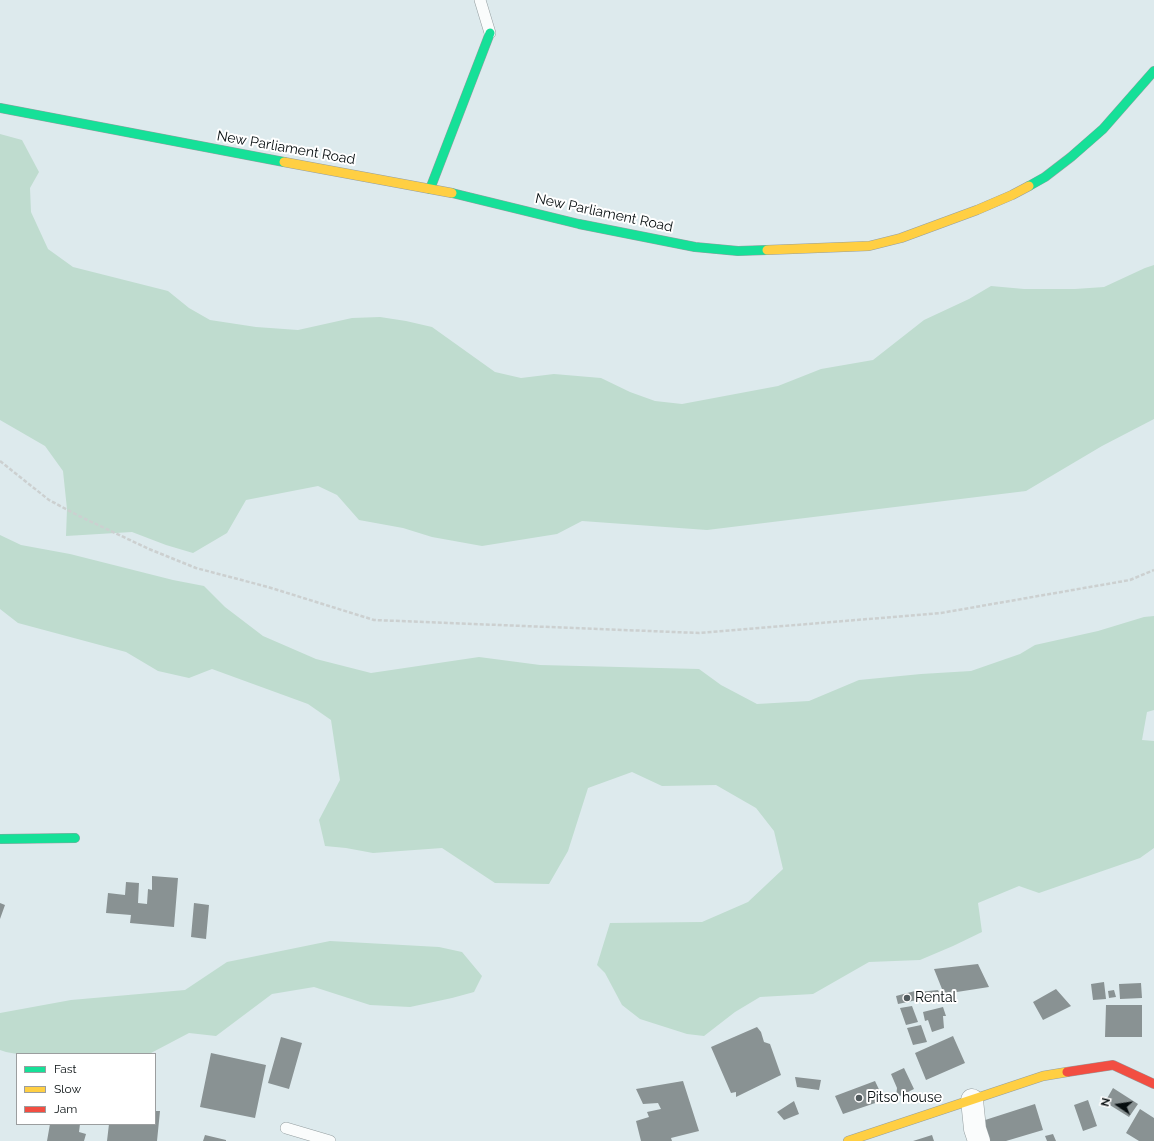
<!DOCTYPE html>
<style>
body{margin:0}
#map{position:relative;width:1154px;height:1141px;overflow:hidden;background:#ddeaed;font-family:Raleway,sans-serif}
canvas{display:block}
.legend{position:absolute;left:16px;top:1053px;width:140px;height:72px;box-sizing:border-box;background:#fff;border:1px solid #9b9e9f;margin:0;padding:5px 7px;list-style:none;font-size:12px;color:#060d0f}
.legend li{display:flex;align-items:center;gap:8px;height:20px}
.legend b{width:20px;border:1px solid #9b9e9f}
.north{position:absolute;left:1098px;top:1085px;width:40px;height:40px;-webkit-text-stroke:3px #fff;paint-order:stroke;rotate:283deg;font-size:11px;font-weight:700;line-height:16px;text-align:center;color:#060d0f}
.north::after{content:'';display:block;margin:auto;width:14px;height:18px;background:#060d0f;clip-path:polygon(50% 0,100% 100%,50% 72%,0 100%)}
</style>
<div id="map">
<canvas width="1154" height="1141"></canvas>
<ul class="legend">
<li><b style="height:5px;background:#16e098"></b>Fast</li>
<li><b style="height:5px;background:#ffcf43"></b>Slow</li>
<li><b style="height:5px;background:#f24e42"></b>Jam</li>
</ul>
<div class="north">N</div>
</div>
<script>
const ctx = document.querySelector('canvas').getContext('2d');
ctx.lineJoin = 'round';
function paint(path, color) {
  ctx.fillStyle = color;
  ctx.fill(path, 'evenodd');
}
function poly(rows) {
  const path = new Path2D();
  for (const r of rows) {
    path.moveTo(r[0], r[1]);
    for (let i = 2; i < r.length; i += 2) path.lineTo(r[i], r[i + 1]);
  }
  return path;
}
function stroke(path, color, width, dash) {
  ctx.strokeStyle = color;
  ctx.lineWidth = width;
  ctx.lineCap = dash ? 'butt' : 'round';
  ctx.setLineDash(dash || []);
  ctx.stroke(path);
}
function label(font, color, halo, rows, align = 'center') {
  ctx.font = font + ' Raleway,sans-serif';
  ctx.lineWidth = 4;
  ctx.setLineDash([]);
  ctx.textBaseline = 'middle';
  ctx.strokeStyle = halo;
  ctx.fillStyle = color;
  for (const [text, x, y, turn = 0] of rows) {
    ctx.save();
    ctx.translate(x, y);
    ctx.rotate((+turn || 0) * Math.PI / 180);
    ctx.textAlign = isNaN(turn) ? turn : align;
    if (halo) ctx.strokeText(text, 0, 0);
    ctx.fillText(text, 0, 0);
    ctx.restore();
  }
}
paint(poly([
 [0,134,22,140,39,172,30,188,31,212,48,249,73,267,168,291,189,308,210,320,256,327,298,330,352,318,380,317,406,321,432,327,495,372,521,378,554,374,601,378,630,392,655,401,682,404,778,386,821,369,873,360,924,320,969,299,991,286,1024,289,1075,289,1104,287,1145,268,1154,265,1154,419,1102,446,1026,491,707,530,582,521,557,534,482,546,432,537,403,528,359,520,337,495,318,486,246,500,227,533,193,553,166,545,132,532,66,536,67,509,63,471,45,446,0,420],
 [0,535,21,545,70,554,173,580,204,586,225,607,263,636,316,659,371,673,479,657,540,665,699,669,721,685,757,704,809,701,859,680,921,674,971,671,1020,654,1035,645,1098,631,1144,617,1154,616,1154,710,1147,712,1142,740,1154,741,1154,848,1140,858,1039,893,1019,886,978,903,982,932,953,946,920,960,869,962,813,994,760,997,735,1012,704,1036,687,1034,640,1019,622,1005,605,973,597,965,610,923,702,922,748,902,783,869,774,831,756,808,716,785,662,786,632,772,588,788,568,851,549,884,495,883,442,848,373,853,346,848,325,846,319,820,340,780,331,720,308,704,212,669,189,678,158,671,126,652,18,623,0,609],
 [330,941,439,947,462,952,482,976,474,992,452,998,410,1007,370,1005,314,987,272,994,216,1036,189,1033,151,1053,17,1054,6,1052,0,1050,0,1013,71,1000,185,990,227,962]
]), '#bfdccf');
paint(poly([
 [152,876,178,878,174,927,130,923,131,915,106,913,108,893,125,895,126,882,139,883,138,903,147,904,148,889,152,890],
 [0,903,5,905,0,919],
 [194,903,209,905,206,939,191,937],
 [978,964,989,987,944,994,934,969],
 [1104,982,1106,999,1093,1000,1091,984],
 [1141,983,1142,998,1120,999,1119,984],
 [1056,989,1071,1006,1043,1020,1033,1002],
 [938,990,942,998,922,1000,919,992],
 [1114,990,1116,997,1109,998,1108,991],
 [915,991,917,1000,898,1004,896,996],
 [1106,1005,1142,1005,1142,1037,1105,1037],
 [912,1006,918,1022,906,1025,900,1008],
 [943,1007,946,1016,943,1016,944,1028,932,1032,928,1020,925,1021,923,1012],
 [921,1025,927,1042,913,1045,907,1028],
 [757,1027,761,1032,764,1042,770,1044,781,1075,736,1097,736,1092,731,1093,711,1047],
 [953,1036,965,1063,926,1080,915,1053],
 [281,1037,302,1043,289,1089,268,1083],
 [211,1053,266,1065,255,1118,200,1107],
 [904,1068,914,1089,896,1098,897,1088,891,1074],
 [795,1077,821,1080,819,1090,797,1087],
 [683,1081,699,1131,671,1138,672,1141,641,1141,636,1121,649,1117,647,1112,661,1109,658,1103,643,1104,636,1089],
 [875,1081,884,1100,843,1114,835,1096],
 [1113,1088,1138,1104,1129,1117,1105,1102],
 [1088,1100,1097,1126,1083,1131,1074,1105],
 [794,1101,799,1114,784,1120,777,1112],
 [1035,1104,1043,1130,1006,1141,987,1141,982,1121],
 [1140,1109,1154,1118,1154,1141,1139,1141,1126,1133],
 [155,1111,160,1111,157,1141,107,1141,109,1124,155,1124],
 [50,1124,80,1124,79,1132,86,1134,84,1141,47,1141],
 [1053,1134,1056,1141,1047,1141,1045,1136],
 [205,1135,226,1140,226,1141,203,1141],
 [932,1135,934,1141,913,1141]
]), '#899293');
const lane = poly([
 [480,0,490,33],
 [286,1128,330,1141]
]);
const street = poly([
 [972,1100,975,1129,979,1141]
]);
const fast = poly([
 [0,108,284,162],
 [1029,186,1045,177,1071,157,1103,129,1154,71],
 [430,189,490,33],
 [452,193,579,224,695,247,738,251,767,250],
 [0,839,75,838]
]);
const slow = poly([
 [284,162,452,193],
 [767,250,869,246,901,238,977,210,1012,195,1029,186],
 [848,1141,1043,1076,1067,1072]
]);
const jam = poly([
 [1067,1072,1113,1065,1154,1084]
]);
stroke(lane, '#949ea0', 12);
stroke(street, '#949ea0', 23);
stroke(fast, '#949ea0', 10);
stroke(slow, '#949ea0', 10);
stroke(jam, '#949ea0', 10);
stroke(poly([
 [0,461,49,500,79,516,149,549,196,568,268,587,374,620,699,633,941,613,1130,580,1154,570]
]), '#ccd0d0', 2.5, [4, 2]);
stroke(lane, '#fafcfc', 11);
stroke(street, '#fafcfc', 22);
stroke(fast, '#16e098', 9);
stroke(slow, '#ffcf43', 9);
stroke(jam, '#f24e42', 9);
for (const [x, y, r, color] of [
 [907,998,4,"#515a5d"],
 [859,1098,4,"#515a5d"]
]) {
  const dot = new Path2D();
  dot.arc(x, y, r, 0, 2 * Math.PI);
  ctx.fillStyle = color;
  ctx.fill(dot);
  stroke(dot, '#fff', 1.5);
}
label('14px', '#060d0f', '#fff', [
 ["New Parliament Road",286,148,10],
 ["New Parliament Road",604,213,12]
]);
label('14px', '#060d0f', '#fff', [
 ["Rental",915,998],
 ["Pitso house",867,1098]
], 'left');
</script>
